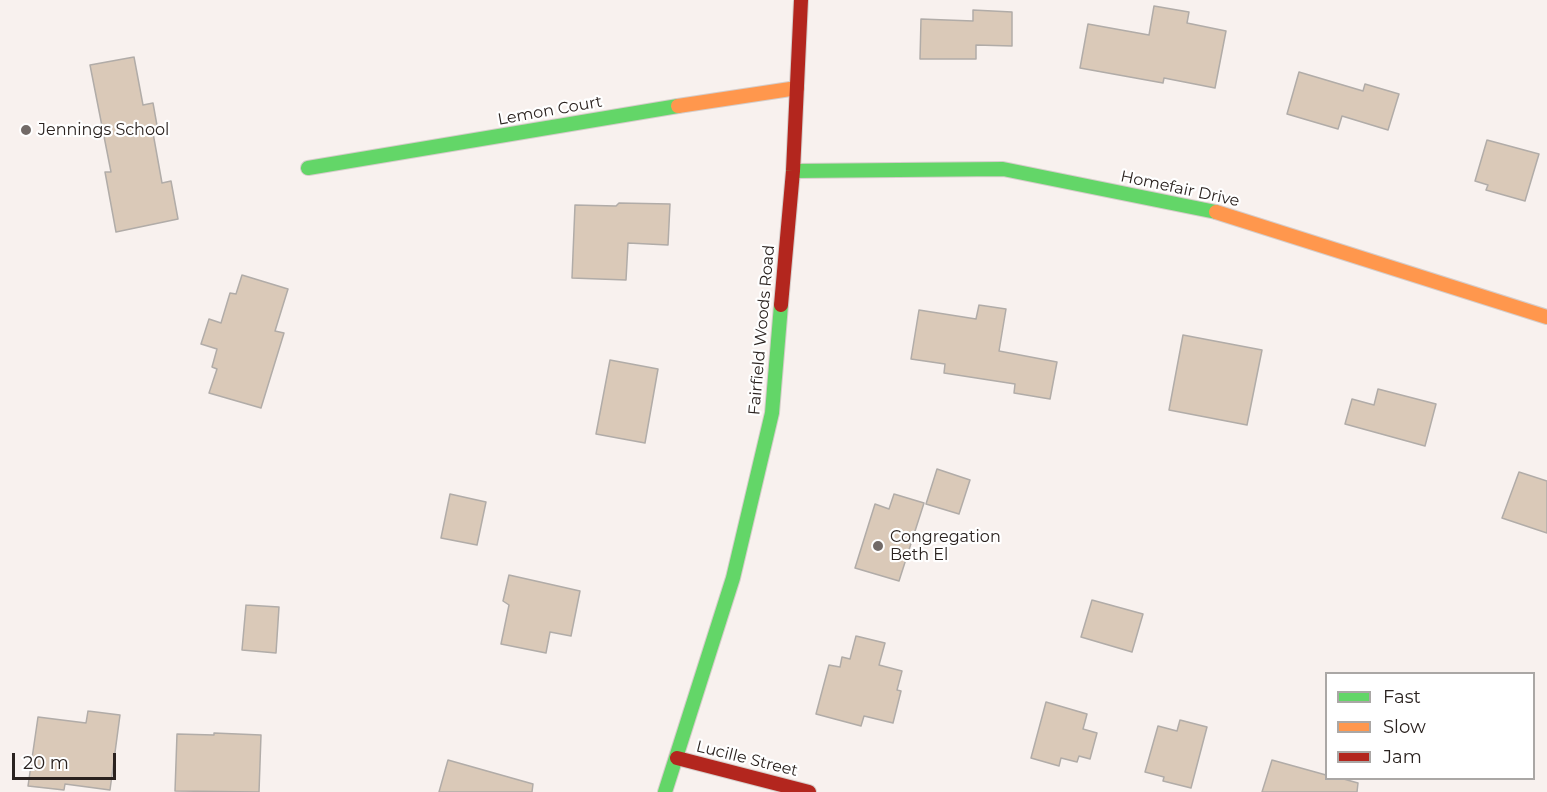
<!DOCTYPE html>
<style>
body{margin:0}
#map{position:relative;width:1547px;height:792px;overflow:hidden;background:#f8f1ee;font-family:Montserrat,sans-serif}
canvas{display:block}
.legend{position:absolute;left:1325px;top:672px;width:210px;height:108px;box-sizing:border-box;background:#fff;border:2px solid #aaa7a5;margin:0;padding:8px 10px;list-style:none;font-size:18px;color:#2a221f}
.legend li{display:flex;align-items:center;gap:12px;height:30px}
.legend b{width:30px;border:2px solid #aaa7a5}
.scale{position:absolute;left:12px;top:753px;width:104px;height:27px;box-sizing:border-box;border:3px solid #2a221f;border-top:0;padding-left:8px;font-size:18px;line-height:21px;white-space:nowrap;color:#2a221f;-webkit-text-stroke:4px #fff;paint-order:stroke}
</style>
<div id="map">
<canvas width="1547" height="792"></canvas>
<ul class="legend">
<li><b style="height:8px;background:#63d668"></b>Fast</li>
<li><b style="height:8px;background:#ff974d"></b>Slow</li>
<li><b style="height:8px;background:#b3261e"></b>Jam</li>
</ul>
<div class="scale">20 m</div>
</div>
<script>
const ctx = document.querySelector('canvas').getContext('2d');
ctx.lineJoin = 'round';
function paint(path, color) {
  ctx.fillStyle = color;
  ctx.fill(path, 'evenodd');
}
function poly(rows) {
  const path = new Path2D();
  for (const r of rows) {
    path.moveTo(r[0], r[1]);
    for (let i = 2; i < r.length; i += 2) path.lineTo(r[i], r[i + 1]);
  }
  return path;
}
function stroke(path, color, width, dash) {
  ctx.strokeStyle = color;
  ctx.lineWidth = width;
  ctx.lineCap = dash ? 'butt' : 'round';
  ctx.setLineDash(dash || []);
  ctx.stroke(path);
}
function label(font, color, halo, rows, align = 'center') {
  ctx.font = font + ' Montserrat,sans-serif';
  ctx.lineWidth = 4.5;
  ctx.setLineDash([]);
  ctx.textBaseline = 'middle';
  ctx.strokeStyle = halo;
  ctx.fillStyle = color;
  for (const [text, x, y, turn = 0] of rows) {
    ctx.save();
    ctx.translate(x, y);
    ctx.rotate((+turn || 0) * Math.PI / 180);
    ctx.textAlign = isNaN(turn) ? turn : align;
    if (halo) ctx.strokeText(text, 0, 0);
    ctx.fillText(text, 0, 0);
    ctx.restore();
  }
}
const building = poly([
 [1154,6,1189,12,1187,23,1226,31,1215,88,1164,78,1163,83,1080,68,1088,24,1149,35,1154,6],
 [973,10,1012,12,1012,46,976,45,976,59,920,59,921,19,973,21,973,10],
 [134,57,143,105,153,103,158,131,153,133,162,183,171,181,178,219,116,232,105,172,111,172,90,65,134,57],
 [1299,72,1363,91,1365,84,1399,94,1388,130,1342,116,1338,129,1287,114,1299,72],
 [1487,140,1539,154,1525,201,1486,190,1488,185,1475,181,1487,140],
 [619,203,670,204,668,245,628,243,626,280,572,278,575,205,616,206,619,203],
 [242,275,288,289,275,331,284,333,261,408,209,393,217,369,212,367,217,349,201,344,209,319,221,323,230,293,236,294,242,275],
 [979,305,1006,309,999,351,1057,362,1050,399,1014,393,1015,384,944,373,945,364,911,359,919,310,976,319,979,305],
 [1183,335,1262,350,1247,425,1169,410,1183,335],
 [610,360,658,369,645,443,596,434,610,360],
 [1378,389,1436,404,1425,446,1345,424,1352,399,1374,405,1378,389],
 [937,469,970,480,959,514,926,504,937,469],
 [1519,472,1547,481,1547,533,1502,518,1519,472],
 [450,494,486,502,477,545,441,538,450,494],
 [894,494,924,503,899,581,855,568,875,504,889,509,894,494],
 [509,575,580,591,571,636,550,632,546,653,501,644,509,605,503,601,509,575],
 [1092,600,1143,614,1132,652,1081,637,1092,600],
 [246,605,279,607,276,653,242,650,246,605],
 [856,636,885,643,879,665,902,671,897,690,901,691,893,723,864,716,861,726,816,714,829,665,840,667,842,657,850,659,856,636],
 [1046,702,1087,714,1083,729,1097,733,1090,759,1079,756,1077,762,1061,758,1059,766,1031,758,1046,702],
 [88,711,120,715,110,790,65,784,64,790,28,786,38,717,86,723,88,711],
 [1180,720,1207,727,1191,788,1163,781,1164,777,1145,772,1158,726,1177,731,1180,720],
 [214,733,261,735,259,792,175,791,177,734,214,735,214,733],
 [448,760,533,784,532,792,439,792,448,760],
 [1272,760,1326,775,1326,778,1340,778,1358,783,1357,792,1262,792,1272,760]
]);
paint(building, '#dac9b8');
stroke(building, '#b1aca8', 1.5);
const fast = poly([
 [308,168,678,106],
 [793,171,1003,169,1216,212],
 [665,792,733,578,772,413,781,305]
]);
const slow = poly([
 [678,106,797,88],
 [1216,212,1547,317]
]);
const jam = poly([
 [781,305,793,171,801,0],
 [677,758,809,792]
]);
stroke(fast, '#d5cdca', 16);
stroke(slow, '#d5cdca', 16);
stroke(jam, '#d5cdca', 16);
stroke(fast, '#63d668', 14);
stroke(slow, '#ff974d', 14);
stroke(jam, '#b3261e', 14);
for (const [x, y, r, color] of [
 [26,130,6,"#726a67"],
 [878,546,6,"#726a67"]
]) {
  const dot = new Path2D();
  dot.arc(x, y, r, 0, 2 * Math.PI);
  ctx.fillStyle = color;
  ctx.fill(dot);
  stroke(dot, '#fff', 2);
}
label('16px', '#2a221f', '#fff', [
 ["Lemon Court",550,111,-10],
 ["Homefair Drive",1180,189,12],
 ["Fairfield Woods Road",762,330,-85],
 ["Lucille Street",747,759,14]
]);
label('16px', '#2a221f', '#fff', [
 ["Jennings School",38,130],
 ["Congregation",890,537],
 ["Beth El",890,555]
], 'left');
</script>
